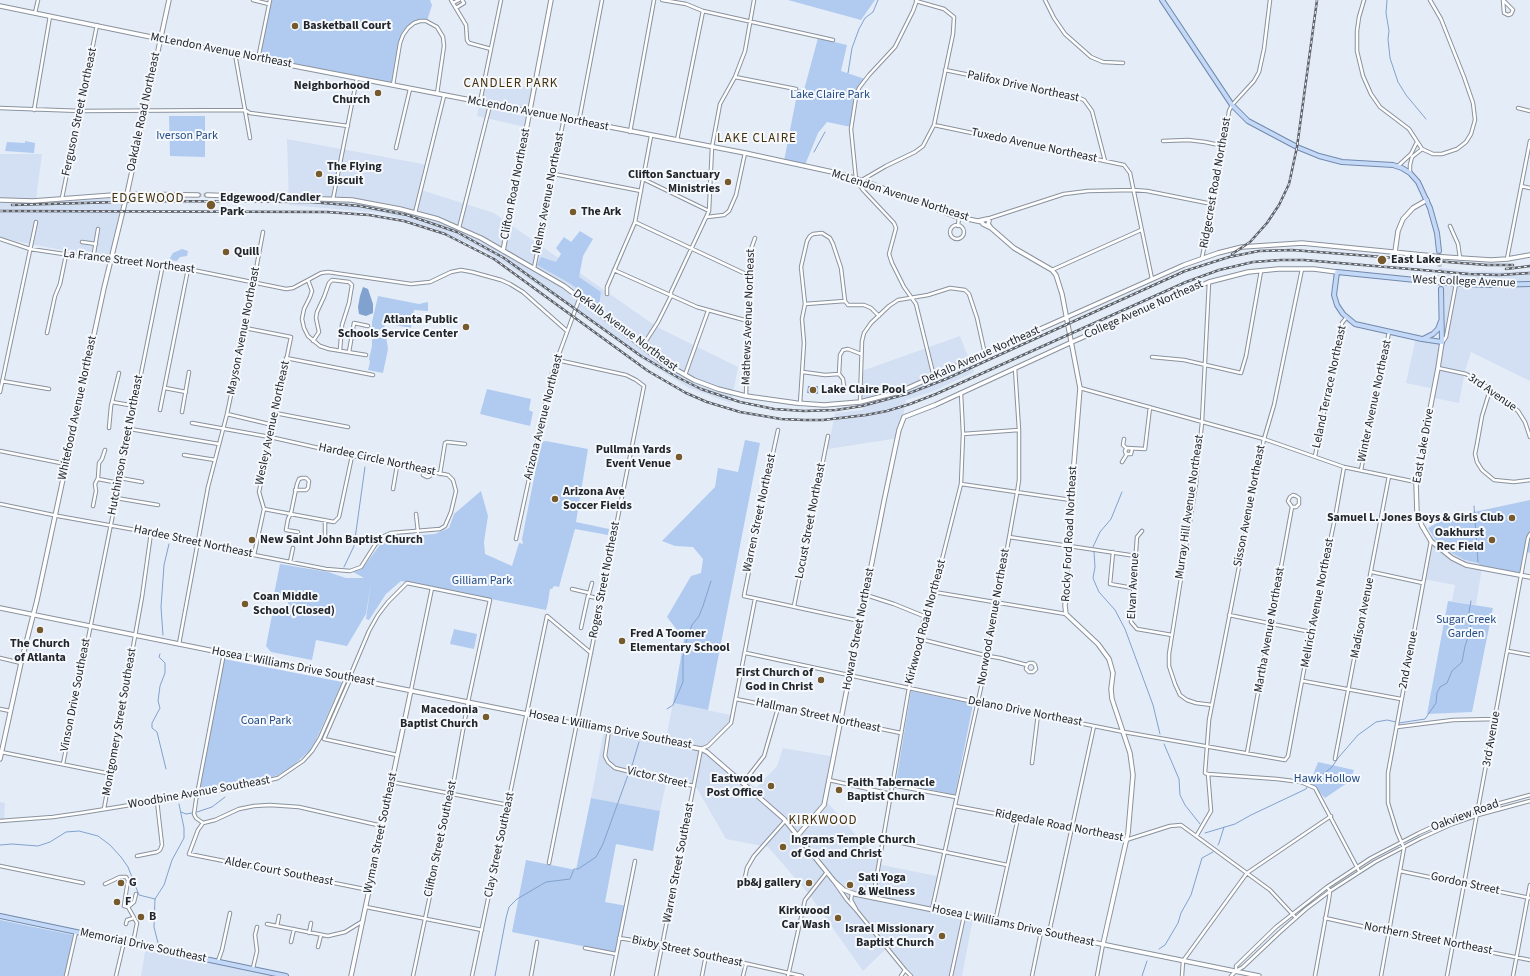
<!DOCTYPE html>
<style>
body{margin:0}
canvas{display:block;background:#e4ecf8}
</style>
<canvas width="1530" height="976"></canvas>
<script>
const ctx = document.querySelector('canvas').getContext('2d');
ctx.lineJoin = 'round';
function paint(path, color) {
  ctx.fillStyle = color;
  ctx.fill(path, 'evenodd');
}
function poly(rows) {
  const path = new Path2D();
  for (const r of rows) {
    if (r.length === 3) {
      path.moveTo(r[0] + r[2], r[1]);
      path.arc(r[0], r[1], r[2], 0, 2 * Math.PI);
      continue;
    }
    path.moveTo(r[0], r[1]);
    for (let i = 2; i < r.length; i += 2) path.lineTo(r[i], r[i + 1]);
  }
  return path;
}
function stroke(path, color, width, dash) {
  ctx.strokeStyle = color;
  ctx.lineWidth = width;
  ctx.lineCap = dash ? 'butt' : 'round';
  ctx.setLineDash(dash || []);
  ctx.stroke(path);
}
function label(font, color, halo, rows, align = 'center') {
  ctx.font = font + ' "Source Sans 3",sans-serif';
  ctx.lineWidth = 4;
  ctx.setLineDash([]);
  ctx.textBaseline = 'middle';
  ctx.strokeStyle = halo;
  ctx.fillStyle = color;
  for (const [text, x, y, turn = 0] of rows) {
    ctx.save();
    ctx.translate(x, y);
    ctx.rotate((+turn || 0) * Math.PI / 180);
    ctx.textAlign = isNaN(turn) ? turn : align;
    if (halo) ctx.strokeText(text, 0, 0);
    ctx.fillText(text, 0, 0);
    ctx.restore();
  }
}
paint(poly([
 [484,78,532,88,525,127,477,116],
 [287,139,428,165,421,190,494,213,657,327,738,367,731,403,689,388,643,360,596,324,507,265,482,249,459,239,433,228,383,213,289,205],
 [0,154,42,154,36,199,127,193,113,260,0,238],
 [1441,268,1466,271,1507,272,1530,271,1530,381,1471,352,1465,371,1459,403,1434,398,1435,389,1406,383,1416,337,1445,342,1444,289],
 [960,336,974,372,934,391,906,400,899,438,828,449,835,413,863,410,862,371],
 [1432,535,1437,542,1465,560,1478,563,1482,567,1476,605,1452,601,1455,585,1423,579],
 [673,703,735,716,702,748,756,788,777,766,783,748,835,757,827,802,882,865,941,877,934,905,974,913,962,976,909,976,889,946,863,971,809,894,768,847,726,839,695,785,667,779,660,811,591,798,605,726,666,739],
 [0,802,5,803,4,822,0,821],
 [146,946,289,976,141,976]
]), '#d3dff2');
paint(poly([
 [270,0,430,0,432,5,427,21,415,22,407,27,402,37,392,84,258,58],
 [788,0,875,0,861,20],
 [818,38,847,45,841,71,865,79,858,90,851,127,827,122,818,133,805,165,784,161,798,89,804,90],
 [169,116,205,116,205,157,170,156],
 [25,141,35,143,34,153,5,151,7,142,25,143],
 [580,231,593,239,583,256,579,277,601,292,599,306,571,284,537,265,541,257,556,262,561,254,556,248,564,237,571,242],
 [182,249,188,251,187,256,180,257,177,261,170,260,170,258,173,253],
 [378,296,419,304,428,302,428,311,414,310,411,328,384,323,388,349,383,373,368,370,370,362,369,359,372,346,372,322],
 [487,389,531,399,529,410,533,412,530,426,480,414],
 [745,440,760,443,708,710,673,703,684,639,667,617,691,576,701,573,703,559,693,547,675,546,662,541,715,487,718,468,738,472],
 [546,441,588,449,576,522,609,529,608,535,575,529,559,587,554,586,552,589,550,589,548,602,546,610,401,581,386,594,369,620,366,619,371,583,366,614,347,646,316,640,312,660,271,652,266,646,273,610,286,613,289,598,274,594,280,564,328,572,346,578,364,578,353,572,362,569,382,542,398,537,435,534,449,528,454,514,481,491,488,516,484,542,485,554,512,566,519,543,523,544,522,539,541,442],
 [1530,500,1530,553,1527,552,1523,575,1482,567,1478,563,1465,560,1454,554,1437,542,1428,528,1446,518],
 [1448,601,1493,608,1472,712,1427,714],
 [454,629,477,634,474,649,450,644],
 [224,659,342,682,316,740,310,750,294,765,278,775,263,780,202,790,200,788],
 [911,691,973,704,955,795,896,782],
 [1318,762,1354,770,1350,781,1325,798,1310,783],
 [591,798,660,811,653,851,616,844,605,902,627,906,617,953,512,932,526,860,576,870],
 [0,920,73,935,65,976,0,976]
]), '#b1cbf0');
paint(poly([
 [363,287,368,289,373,304,373,313,366,316,359,314,358,307,360,296],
 [808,386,818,386,818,394,807,393]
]), '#81a1ce');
stroke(poly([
 [1387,0,1386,13,1389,31,1388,39,1390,58,1398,82,1406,95,1426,119],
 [848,73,852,48,859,29,865,18,873,12,878,0],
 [814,152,825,132],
 [1474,506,1478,562],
 [1093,547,1100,532,1111,519,1122,492],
 [1094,552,1095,567,1093,578,1095,583,1099,592,1115,610,1125,629,1153,705,1160,734],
 [344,567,354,546,365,467],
 [163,635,161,607,164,565,169,544],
 [160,654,159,657,165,663,165,673,160,686,158,701,160,708,152,723,152,728,157,732,166,769],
 [667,709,673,705,683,682,683,657,686,642,692,625,699,616,703,606,711,581],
 [1399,723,1425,719,1436,703,1437,693,1440,687,1447,683,1452,671,1462,662,1465,646,1471,629,1469,612,1471,601],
 [1164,744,1179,779,1180,795,1185,805,1200,824],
 [631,769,639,742],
 [1308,781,1315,781,1322,775,1332,767,1338,758,1358,735,1376,722,1387,720,1396,722],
 [181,812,186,814,192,813],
 [197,812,212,807,225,797],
 [1205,833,1235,824,1251,815,1306,789,1307,787],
 [0,845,12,844,38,846,50,842,66,832,79,831,98,836,110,845,121,857,128,867,139,895,155,899],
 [1218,845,1219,843,1224,827],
 [158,943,154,927,155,899,164,885,172,860,184,838,184,828,179,804],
 [1159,949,1165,945,1178,923,1181,913,1191,895,1202,858,1213,852],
 [495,976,506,918,509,907,517,899,546,882,570,879,574,869,578,869,596,857,603,844,628,775],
 [1142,976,1147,961]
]), '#81a1ce', 1);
stroke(poly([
 [198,195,207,195]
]), '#bdc4cf', 3.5, [3.5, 2]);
stroke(poly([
 [1439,251,1441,289]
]), '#bdc4cf', 4, [4, 2]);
const street = poly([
 [253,0,269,4],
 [451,0,466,25,467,40,469,43,491,49],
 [662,0,686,4,703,11,833,40],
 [917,0,913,11,895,47,869,75,859,88,856,97,851,129,856,179,863,190,894,223,896,228,889,254,892,263,904,287,916,304,934,377],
 [1045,0,1054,18,1065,34,1091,57,1103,62,1123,63],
 [1364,0,1359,17,1357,31,1357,51,1363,76,1371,94,1380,107,1409,129,1422,149,1433,154,1442,154,1457,149,1466,142,1471,134,1475,120,1473,103,1464,77,1441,19,1430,0],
 [1503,0,1504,13,1508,15,1511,14,1513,10,1503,0],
 [453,3,459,0],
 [456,8,464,3,462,0],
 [35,13,38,0],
 [235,54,250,138],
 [258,59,270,0],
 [945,70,1077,97,1084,100,1092,111,1105,161],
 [735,77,796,89],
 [393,85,400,43,403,35,408,28,414,23,420,21,426,21,437,27,443,37,444,46,437,94],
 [480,102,501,0],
 [0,108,81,111,245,110,250,113,348,126],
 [1518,108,1530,111],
 [34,110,50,16],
 [579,121,602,0],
 [934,125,1124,165,1130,173,1152,279],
 [630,132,654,0],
 [677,140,703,11],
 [1163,141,1188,140,1205,142,1224,146],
 [396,148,410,89],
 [1398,166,1411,154,1417,142],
 [1410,173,1410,165,1412,157,1422,149],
 [554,174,641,191],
 [643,179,709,211],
 [862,180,886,166,915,152,923,146,934,125,953,34,954,17,944,9,916,1],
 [1521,186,1530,188],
 [62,198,97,25],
 [333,199,357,78],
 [415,213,444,96],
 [707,217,724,215,729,211,736,195,745,153],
 [987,219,1064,194,1088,191,1133,190,1147,191,1212,204],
 [635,222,750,276],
 [957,232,7],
 [958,226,959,217],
 [1450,226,1458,244,1460,258],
 [459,228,490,105],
 [0,239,30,249,111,261,163,264,286,289,293,288,321,273,328,272,411,284,430,282,451,272,461,270,472,272,501,280,510,284,523,292,567,331],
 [82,242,96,244],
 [1202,258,1224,146,1229,111,1232,105,1254,81,1259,72,1264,49,1270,0],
 [93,259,98,229],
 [1507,259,1530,141],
 [534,268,564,118],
 [614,270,697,307,748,321],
 [1052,270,1141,230],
 [308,280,312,291,310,297,304,309,302,319,304,328,308,336,320,346,329,349,366,355],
 [1209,282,1202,422,1196,484,1169,654,1169,666,1175,684,1180,695,1187,700,1196,703,1212,705],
 [607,294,607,287,635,222,651,136],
 [805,304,845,301],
 [245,328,291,337,259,492,264,509,254,555],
 [47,333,55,296,60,284,66,255],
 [313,341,319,332,316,318,317,312,324,297,329,283,332,280,349,282,352,285,349,303,342,325,340,350],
 [1442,343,1446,337,1456,284],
 [642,347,658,322,671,296,671,292,709,211,712,147,720,104,735,77,745,51,754,0],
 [349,352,354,323,368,326],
 [1152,357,1184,360,1241,373,1246,356,1261,271],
 [286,358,373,375],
 [1438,368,1466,374,1475,379,1504,399,1518,411,1525,422,1530,437],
 [803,372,825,375,839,374],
 [685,375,708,311],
 [2,381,49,389],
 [165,388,186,392],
 [1080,388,1264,439,1344,467,1416,482],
 [1490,390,1482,416,1477,444,1475,454,1477,462,1482,470,1494,480,1514,482,1530,480],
 [827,391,840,391,844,387,843,379,839,374,840,355,843,350,848,349,861,354],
 [0,392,36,222],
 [746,396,750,252,755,238],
 [112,402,135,406],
 [860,402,862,341,864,333,871,323,889,306,898,300,928,295,950,288,965,290,969,294,977,318,985,354],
 [800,404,804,343,802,319,805,304,801,267,807,241,810,236,813,234,822,233,830,238,833,244,841,268,845,301,848,305,864,305,871,308,879,316],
 [160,410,188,269],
 [182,412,189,372],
 [275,413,348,427],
 [227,414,273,425],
 [109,428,111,406,119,373],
 [130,429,219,444],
 [778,430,765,490,744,596,860,621],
 [963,434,1019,430],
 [1124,439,1123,445,1126,448],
 [1132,449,1131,454,1126,454,1125,451,1127,448,1145,449,1150,407],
 [0,451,66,464],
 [184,455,215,460],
 [1315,456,1342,323,1346,318],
 [1122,462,1127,454],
 [423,470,423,475,427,477,430,476,433,472],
 [1361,470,1389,332],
 [440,474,445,443,447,442,465,444],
 [120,478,142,482],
 [98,479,119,483],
 [961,484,1071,500],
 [393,489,397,466],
 [295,490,306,490,308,488,309,481,306,478,302,478,299,479,297,484,291,513,288,519,286,530,298,532],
 [116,498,158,505],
 [0,504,58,516,169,536,254,555,326,569,350,571,361,567,375,545,382,537,391,533,440,529,445,526,451,512,456,491,453,480,448,475,394,465,270,437,192,423],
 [93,506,96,491,95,484,98,478,99,463,102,459,105,450],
 [264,509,334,522,339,517,352,456],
 [416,514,418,532],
 [325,520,325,537,336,539],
 [1142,531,1137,537,1131,622,1137,629,1172,635],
 [1009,537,1136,556],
 [516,539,552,373,580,297],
 [1113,552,1110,584,1133,588],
 [290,562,293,548],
 [1372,572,1423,583],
 [572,589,589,593],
 [934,592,1066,614],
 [589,594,592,583],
 [866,595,894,604,926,617],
 [794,606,828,436],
 [1229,615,1311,632],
 [581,628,588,596,601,599],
 [920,639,988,656,1000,658,1027,665,1029,663,1033,663,1035,665,1036,669,1033,672,1029,672,1026,669,1027,665],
 [179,644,208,487,227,414,245,328,263,232],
 [1508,651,1530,655],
 [746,653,974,702,1124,732,1285,760,1288,756,1311,632,1335,518,1344,467],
 [0,658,21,663],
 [348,678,349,682,324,739,397,755],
 [1303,681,1401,699],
 [411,690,432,588],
 [736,699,901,733],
 [0,709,10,711],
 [1397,727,1453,720,1495,719],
 [609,730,605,756,608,762,615,768,639,774,694,786],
 [1,752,111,774],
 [1247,753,1292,507,1288,501,1290,497,1293,495,1296,496,1299,498,1299,504,1296,507,1292,507],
 [1335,759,1389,476],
 [1032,763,1038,714],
 [63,764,163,264],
 [1208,774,1277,779,1301,782,1315,788,1359,871],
 [829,780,891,794],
 [392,782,508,805],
 [743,783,764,756,778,708],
 [892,785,956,797],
 [955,806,1072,828,1126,840,1170,826,1181,825,1270,890,1296,918],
 [104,809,142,597,151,533],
 [0,821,53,817,81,813,241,787,278,778,303,761,312,751,320,738,345,681,350,676,369,631,378,615,388,602,407,583,490,600,468,702,452,791,413,976],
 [203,823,196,818,194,814,196,800,224,653],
 [1197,835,1211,811,1208,774,1205,773,1209,720,1264,439,1274,405,1302,269],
 [883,839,1007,865],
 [137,856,157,852,160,850,162,845,157,801],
 [549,863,644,386,636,380,626,375,557,360],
 [0,866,83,883],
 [1400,871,1530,898],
 [744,882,747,868,754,856,785,821],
 [835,883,847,900,857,911,905,970,911,976],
 [105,884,120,877,126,877,128,880,124,906,128,907,137,923,133,943],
 [369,890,189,854,198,830,203,823,215,820,239,809,254,806,270,805,299,807,382,826],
 [852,893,851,900,856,909],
 [873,898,909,688,923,622,930,607,961,484,963,434,961,393],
 [128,907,134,902,136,894],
 [366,907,482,930],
 [932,909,988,656,1017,493,1019,480,1019,430,1015,368],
 [1325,918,1388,932,1530,960],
 [995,922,1018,818],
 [126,924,127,920,134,918],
 [267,924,328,936,345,932,363,921],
 [277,926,279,916],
 [309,933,311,923],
 [1049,933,1094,726],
 [619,938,663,945,802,976],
 [291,942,294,929],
 [318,947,321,935],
 [585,948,616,954],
 [218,961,222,950,230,913],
 [253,968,257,951,255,935,257,927],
 [1236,971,1236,966,1276,927,1327,887,1371,858,1419,833,1450,819,1482,808,1530,795],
 [66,976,76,932],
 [116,976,124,942],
 [472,976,547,616,591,653],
 [531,976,537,942],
 [612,976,635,861],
 [656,976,701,749,708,746,731,723,755,599],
 [702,976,706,955],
 [743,976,746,964],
 [788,976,805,900,827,872],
 [901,976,905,970],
 [951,976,964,916],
 [1032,976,1041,932],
 [1097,976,1103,944],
 [1182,976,1183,961,1247,873,1331,816],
 [1231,976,1236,971,1243,967,1280,932,1306,909,1330,891,1375,862,1421,838,1452,824,1478,815,1530,801],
 [1315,976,1329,899,1330,891,1327,887],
 [1381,976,1404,848,1397,832,1388,803,1388,773,1431,541],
 [1447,976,1528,538,1530,534],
 [1513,976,1530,885]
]);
const secondary = poly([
 [0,6,258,59,745,153,837,173,867,182,954,216,982,222,983,224,991,228],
 [207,195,352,200,400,209,438,219,481,238,564,286,661,361,694,380,718,389,746,396,796,403,824,405,860,402,899,392,1184,265,1218,253,1242,247,1302,243,1433,256],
 [0,200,33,201,127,194,198,195],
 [978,221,987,219,989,221,988,224,991,228,1014,248,1052,270,1056,275,1062,294,1080,388,1071,500,1065,606,1066,614,1098,644,1109,659,1113,673,1111,689,1112,699,1130,753,1133,775,1128,833,1103,944],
 [503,251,551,0],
 [1395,252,1398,231,1403,219,1413,208,1427,200],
 [1444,257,1491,260,1507,259,1530,255],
 [1442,342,1438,368,1416,482,1417,513,1422,526,1431,541,1452,558,1466,565,1530,577],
 [0,608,701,749,707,752,784,819,834,881,844,890,855,894,1259,976],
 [0,759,21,663,37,600,104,288,127,194,169,0],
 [798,835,824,805,825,800,884,501,899,430,904,417,935,405,1072,342,1209,282,1248,272,1278,269,1314,269,1337,272],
 [351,976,411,690]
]);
const primary = poly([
 [1162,0,1232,105,1248,121,1297,147,1319,156,1342,162,1393,165,1402,168,1410,173,1418,182,1430,208,1437,233,1439,251],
 [1435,282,1337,272,1334,295,1337,305,1343,314,1355,324,1422,339,1442,342,1441,289],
 [1448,283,1487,285,1530,284],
 [1423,339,1433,334,1438,329,1441,321],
 [0,916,286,976]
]);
stroke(street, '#8a929d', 4.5);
stroke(secondary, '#8a929d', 5.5);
stroke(primary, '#7189ac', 6);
stroke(street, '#fff', 2.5);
stroke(secondary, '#fff', 3.5);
stroke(primary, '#c4d9f7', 4);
const rail = poly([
 [12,205,153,201,311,202,360,206,407,215,457,232,504,258,641,356,679,378,701,389,740,402,774,409,804,411,836,410,862,406,907,394,946,379,1185,271,1229,257,1259,251,1292,250,1487,265,1513,265],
 [0,211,327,212,369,215,404,221,445,234,494,259,648,371,686,393,707,402,740,412,781,419,804,420,823,420,866,415,887,411,910,404,936,394,1186,282,1219,270,1253,262,1281,260,1304,260,1469,274,1499,275,1530,273],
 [1232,254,1250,242,1267,223,1279,205,1289,184,1297,147,1317,0],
 [1506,269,1530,266]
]);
stroke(rail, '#5d6269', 2.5);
stroke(rail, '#f5f9fe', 1, [3]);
const secondaryBridge = poly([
 [1433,256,1444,257]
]);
const primaryBridge = poly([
 [1435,282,1448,283]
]);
stroke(secondaryBridge, '#8a929d', 5.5, []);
stroke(primaryBridge, '#7189ac', 6, []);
stroke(secondaryBridge, '#fff', 3.5);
stroke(primaryBridge, '#c4d9f7', 4);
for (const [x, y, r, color] of [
 [295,26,4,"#765a2d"],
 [378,93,4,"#765a2d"],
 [319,174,4,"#765a2d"],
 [728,182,4,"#765a2d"],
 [211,205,5,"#765a2d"],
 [573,212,4,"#765a2d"],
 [226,252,4,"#765a2d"],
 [1382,260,5,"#765a2d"],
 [466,327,4,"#765a2d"],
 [813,390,4,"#765a2d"],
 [679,457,4,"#765a2d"],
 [555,499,4,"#765a2d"],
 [1512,518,4,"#765a2d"],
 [252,540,4,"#765a2d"],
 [1492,540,4,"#765a2d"],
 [245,604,4,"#765a2d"],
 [40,630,4,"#765a2d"],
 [622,641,4,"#765a2d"],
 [821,680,4,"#765a2d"],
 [486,717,4,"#765a2d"],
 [771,786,4,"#765a2d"],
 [839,790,4,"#765a2d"],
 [783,847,4,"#765a2d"],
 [121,883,4,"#765a2d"],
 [809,883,4,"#765a2d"],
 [850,885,4,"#765a2d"],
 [117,902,4,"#765a2d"],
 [141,917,4,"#765a2d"],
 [838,918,4,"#765a2d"],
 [942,936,4,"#765a2d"]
]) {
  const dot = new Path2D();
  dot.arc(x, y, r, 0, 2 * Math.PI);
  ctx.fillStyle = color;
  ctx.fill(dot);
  stroke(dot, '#f5f9fe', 1.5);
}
label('bold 12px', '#22262a', '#f5f9fe', [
 ["Basketball Court",303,26],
 ["Neighborhood",370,86,"right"],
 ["Church",370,100,"right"],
 ["The Flying",327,167],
 ["Biscuit",327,181],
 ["Clifton Sanctuary",720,175,"right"],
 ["Ministries",720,189,"right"],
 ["Edgewood/Candler",220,198],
 ["Park",220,212],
 ["The Ark",581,212],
 ["Quill",234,252],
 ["East Lake",1391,260],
 ["Atlanta Public",458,320,"right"],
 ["Schools Service Center",458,334,"right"],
 ["Lake Claire Pool",821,390],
 ["Pullman Yards",671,450,"right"],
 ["Event Venue",671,464,"right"],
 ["Arizona Ave",563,492],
 ["Soccer Fields",563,506],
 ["Samuel L. Jones Boys & Girls Club",1504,518,"right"],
 ["Oakhurst",1484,533,"right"],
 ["Rec Field",1484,547,"right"],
 ["New Saint John Baptist Church",260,540],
 ["Coan Middle",253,597],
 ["School (Closed)",253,611],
 ["Fred A Toomer",630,634],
 ["Elementary School",630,648],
 ["The Church",40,644,"center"],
 ["of Atlanta",40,658,"center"],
 ["First Church of",813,673,"right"],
 ["God in Christ",813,687,"right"],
 ["Macedonia",478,710,"right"],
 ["Baptist Church",478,724,"right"],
 ["Eastwood",763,779,"right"],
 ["Post Office",763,793,"right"],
 ["Faith Tabernacle",847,783],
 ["Baptist Church",847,797],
 ["Ingrams Temple Church",791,840],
 ["of God and Christ",791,854],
 ["Sati Yoga",858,878],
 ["& Wellness",858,892],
 ["G",129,883],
 ["pb&j gallery",801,883,"right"],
 ["F",125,902],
 ["Kirkwood",830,911,"right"],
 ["Car Wash",830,925,"right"],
 ["B",149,917],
 ["Israel Missionary",934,929,"right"],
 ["Baptist Church",934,943,"right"]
], 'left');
label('12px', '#22262a', '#f5f9fe', [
 ["McLendon Avenue Northeast",221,51,11],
 ["Palifox Drive Northeast",1023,87,12],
 ["Ferguson Street Northeast",80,112,-78],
 ["Oakdale Road Northeast",144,112,-78],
 ["McLendon Avenue Northeast",538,114,11],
 ["Tuxedo Avenue Northeast",1034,146,12],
 ["Ridgecrest Road Northeast",1216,183,-80],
 ["Clifton Road Northeast",516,184,-79],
 ["Nelms Avenue Northeast",549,193,-79],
 ["McLendon Avenue Northeast",900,196,18],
 ["La France Street Northeast",129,262,7],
 ["West College Avenue",1464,282,2],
 ["College Avenue Northeast",1144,310,-24],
 ["Mathews Avenue Northeast",749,317,-88],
 ["Mayson Avenue Northeast",244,331,-79],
 ["DeKalb Avenue Northeast",625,331,37],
 ["DeKalb Avenue Northeast",981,356,-24],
 ["Leland Terrace Northeast",1330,387,-78],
 ["3rd Avenue",1492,393,35],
 ["Winter Avenue Northeast",1375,401,-78],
 ["Whitefoord Avenue Northeast",78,408,-78],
 ["Arizona Avenue Northeast",544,417,-76],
 ["Wesley Avenue Northeast",273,423,-78],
 ["Hutchinson Street Northeast",126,445,-79],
 ["East Lake Drive",1424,446,-80],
 ["Hardee Circle Northeast",377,460,12],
 ["Sisson Avenue Northeast",1250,506,-79],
 ["Murray Hill Avenue Northeast",1190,507,-82],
 ["Warren Street Northeast",760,513,-78],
 ["Locust Street Northeast",811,521,-79],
 ["Rocky Ford Road Northeast",1070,534,-87],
 ["Hardee Street Northeast",193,542,12],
 ["Rogers Street Northeast",605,580,-79],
 ["Elvan Avenue",1134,586,-87],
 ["Mellrich Avenue Northeast",1318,603,-79],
 ["Norwood Avenue Northeast",994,617,-80],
 ["Madison Avenue",1363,618,-79],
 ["Kirkwood Road Northeast",926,622,-75],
 ["Howard Street Northeast",859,629,-79],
 ["Martha Avenue Northeast",1270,630,-80],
 ["2nd Avenue",1409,660,-79],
 ["Hosea L Williams Drive Southeast",293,667,11],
 ["Vinson Drive Southeast",76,695,-79],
 ["Delano Drive Northeast",1025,712,11],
 ["Hallman Street Northeast",818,716,12],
 ["Montgomery Street Southeast",120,722,-80],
 ["Hosea L Williams Drive Southeast",610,730,11],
 ["3rd Avenue",1492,739,-80],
 ["Victor Street",657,778,13],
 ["Woodbine Avenue Southeast",199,793,-10],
 ["Oakview Road",1465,816,-20],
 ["Ridgedale Road Northeast",1059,826,11],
 ["Wyman Street Southeast",381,833,-78],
 ["Clifton Street Southeast",441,839,-78],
 ["Clay Street Southeast",500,845,-78],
 ["Warren Street Southeast",679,863,-79],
 ["Alder Court Southeast",279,872,11],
 ["Gordon Street",1465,884,12],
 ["Hosea L Williams Drive Southeast",1013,926,12],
 ["Northern Street Northeast",1428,939,11],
 ["Memorial Drive Southeast",143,946,12],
 ["Bixby Street Southeast",687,952,12]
]);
label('12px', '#234b84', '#f5f9fe', [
 ["Lake Claire Park",830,95],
 ["Iverson Park",187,136],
 ["Gilliam Park",482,581],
 ["Sugar Creek",1466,620],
 ["Garden",1466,634],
 ["Coan Park",266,721],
 ["Hawk Hollow",1327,779]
]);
ctx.letterSpacing = '1px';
label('13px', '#46310b', '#f5f9fe', [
 ["CANDLER PARK",511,84],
 ["LAKE CLAIRE",757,139],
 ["EDGEWOOD",148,199],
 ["KIRKWOOD",823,821]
]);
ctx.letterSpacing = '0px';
</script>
